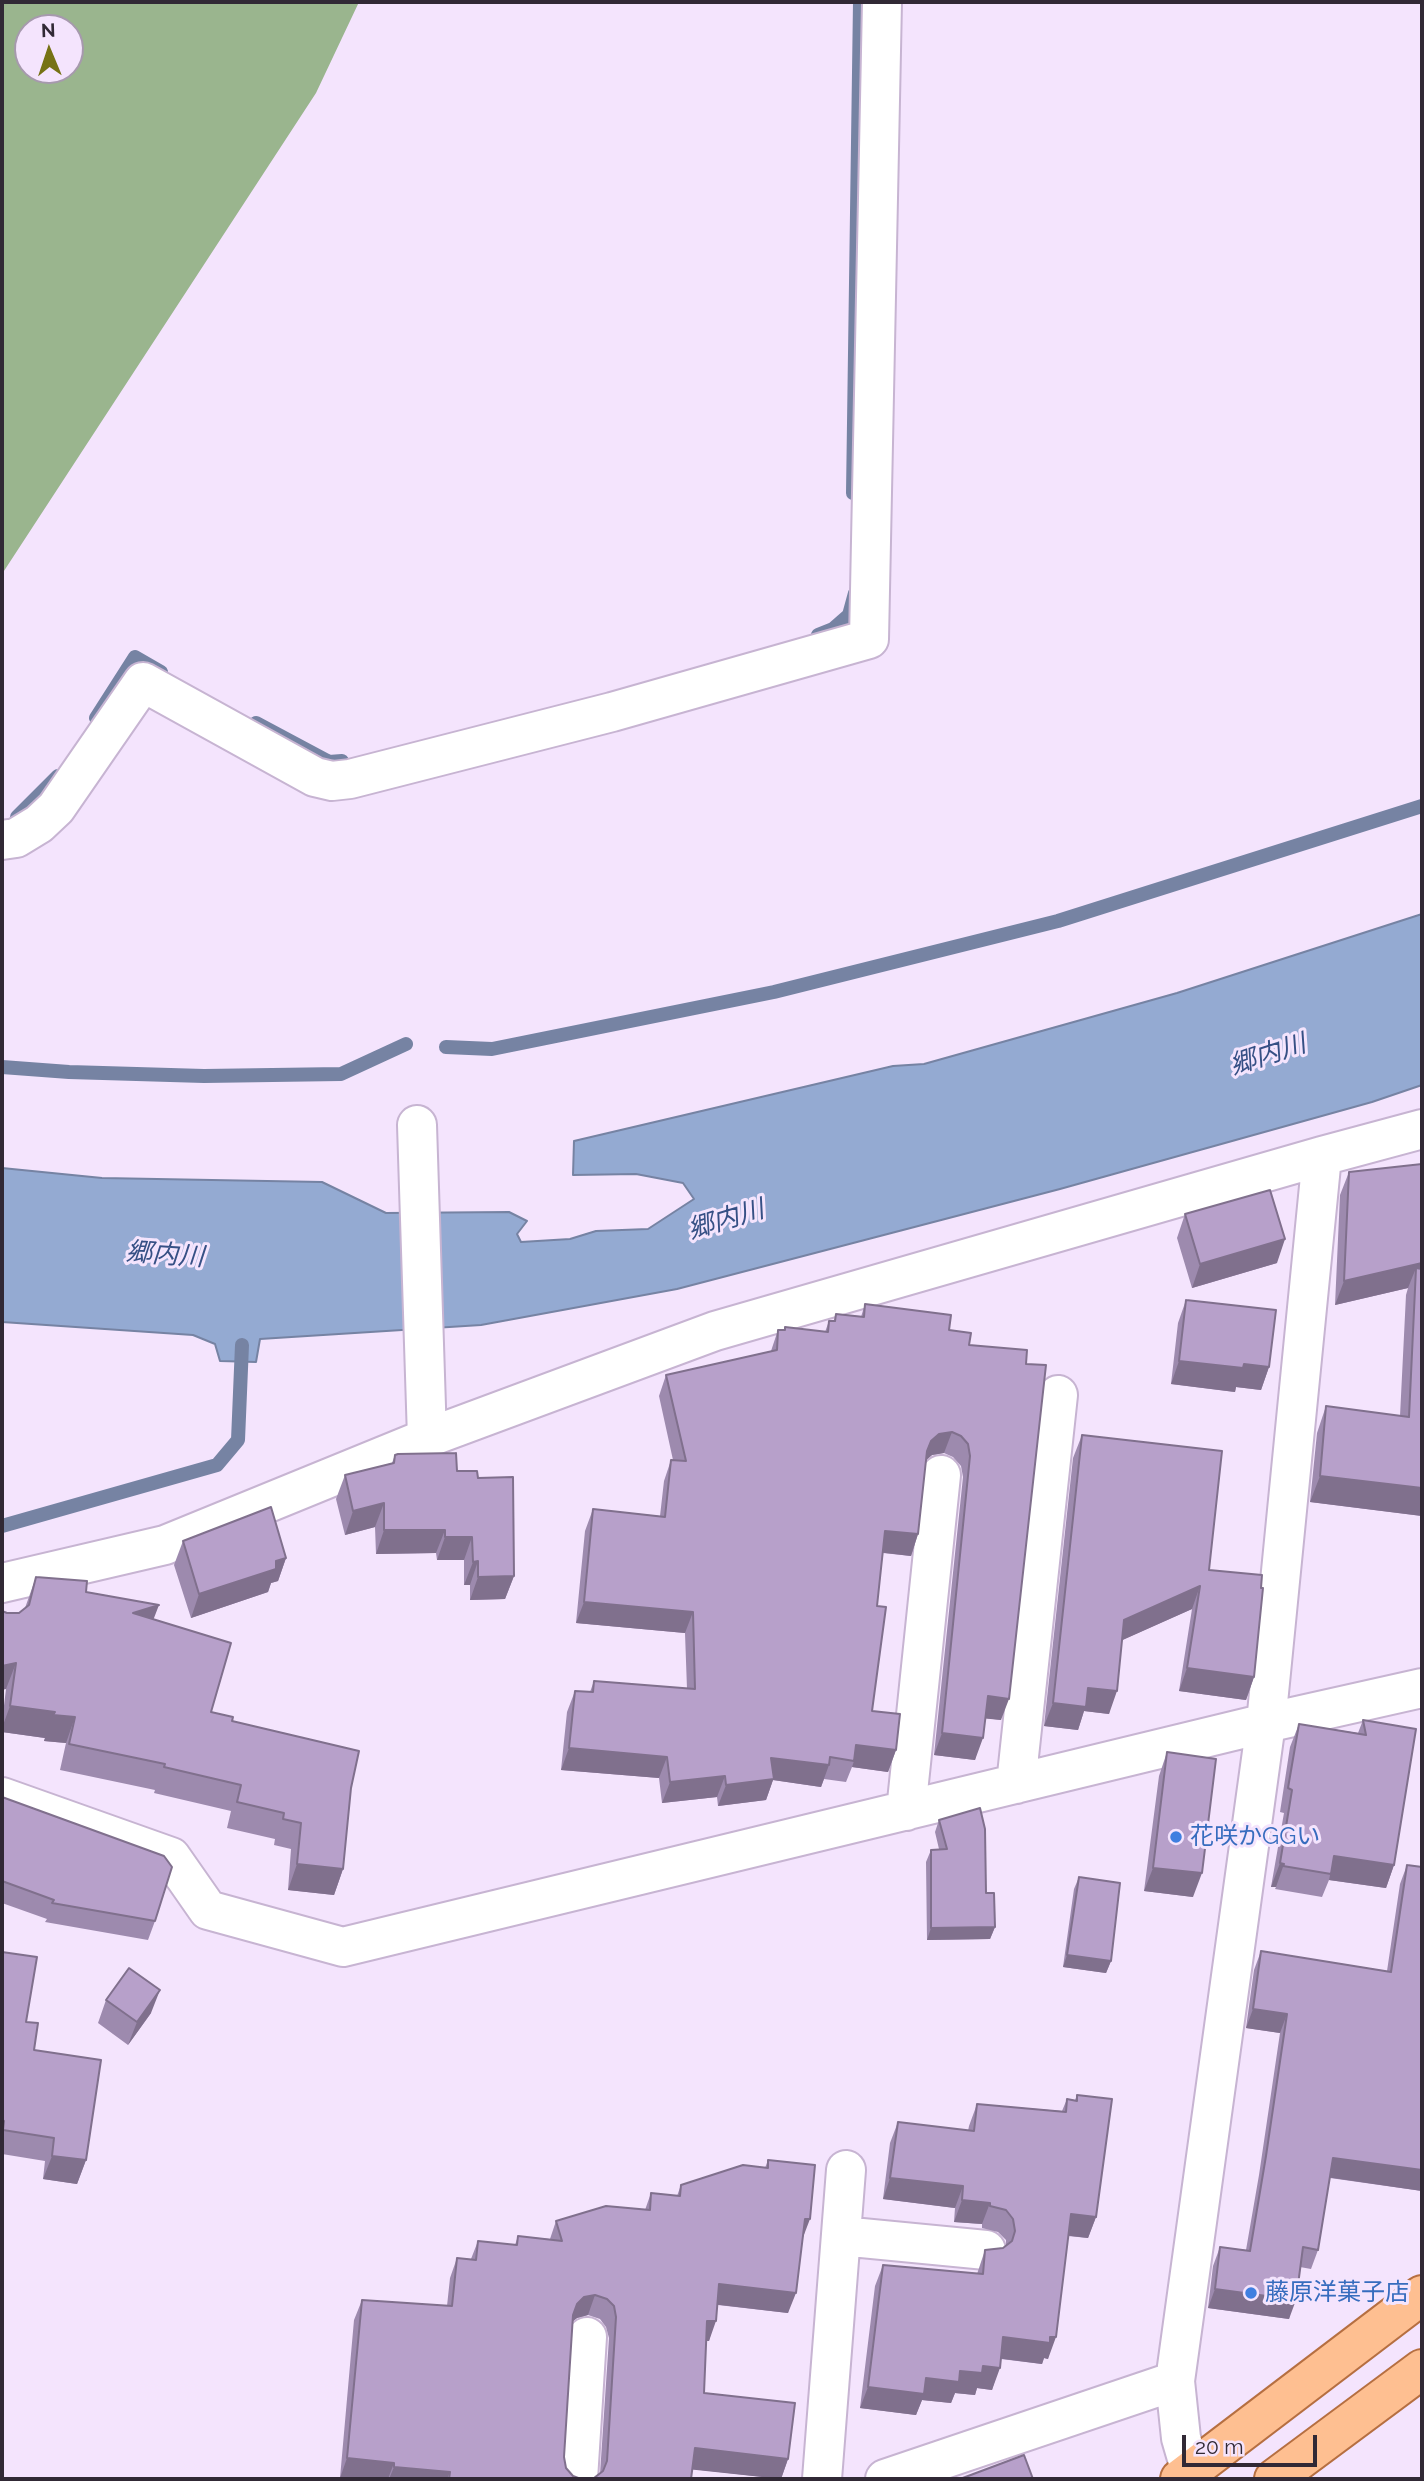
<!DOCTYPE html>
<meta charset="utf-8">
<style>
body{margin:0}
#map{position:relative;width:1424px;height:2481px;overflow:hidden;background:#f4e4fd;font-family:Raleway,sans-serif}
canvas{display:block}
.frame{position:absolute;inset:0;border:4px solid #312935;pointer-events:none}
.north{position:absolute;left:14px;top:14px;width:70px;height:70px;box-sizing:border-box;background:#f4e4fd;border:2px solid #a699ad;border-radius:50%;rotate:358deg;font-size:19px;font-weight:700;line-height:28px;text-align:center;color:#312935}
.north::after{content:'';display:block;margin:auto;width:24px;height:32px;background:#767215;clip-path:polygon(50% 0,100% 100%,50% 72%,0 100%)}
.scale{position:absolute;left:1182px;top:2435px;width:135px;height:32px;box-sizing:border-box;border:4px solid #312935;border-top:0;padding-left:9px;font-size:21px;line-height:24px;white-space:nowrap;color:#312935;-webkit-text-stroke:5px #f4e4fd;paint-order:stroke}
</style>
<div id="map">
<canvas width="1424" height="2481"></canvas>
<div class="frame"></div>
<div class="north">N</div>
<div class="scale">20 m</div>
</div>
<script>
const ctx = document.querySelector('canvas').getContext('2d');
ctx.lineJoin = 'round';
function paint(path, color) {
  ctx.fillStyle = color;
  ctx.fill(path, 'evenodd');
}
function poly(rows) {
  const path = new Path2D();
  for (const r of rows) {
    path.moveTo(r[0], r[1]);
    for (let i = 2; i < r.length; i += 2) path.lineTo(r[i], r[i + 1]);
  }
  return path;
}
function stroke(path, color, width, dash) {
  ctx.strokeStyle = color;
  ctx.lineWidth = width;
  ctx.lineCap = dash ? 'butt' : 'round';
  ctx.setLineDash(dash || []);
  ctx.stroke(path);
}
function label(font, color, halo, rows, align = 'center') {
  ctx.font = font + ' Raleway,"Noto Sans JP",sans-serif';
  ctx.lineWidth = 6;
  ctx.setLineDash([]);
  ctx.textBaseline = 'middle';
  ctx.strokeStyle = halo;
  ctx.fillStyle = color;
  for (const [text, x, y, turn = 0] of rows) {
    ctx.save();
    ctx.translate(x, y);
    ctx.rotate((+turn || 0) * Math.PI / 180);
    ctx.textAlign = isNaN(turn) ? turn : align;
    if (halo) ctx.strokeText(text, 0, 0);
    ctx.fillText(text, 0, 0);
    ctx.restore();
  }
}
paint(poly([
 [2,2,359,2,316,93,2,574],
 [28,28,70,28,70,70,28,70]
]), '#9ab58e');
const water = poly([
 [1422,914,1422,1085,1372,1102,1060,1189,677,1289,481,1325,260,1339,256,1362,220,1361,215,1344,193,1335,2,1322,2,1168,102,1178,322,1182,386,1213,509,1212,527,1221,517,1234,521,1242,570,1239,596,1231,648,1229,694,1199,683,1183,636,1174,573,1175,574,1141,893,1066,924,1064,1177,993,1422,914]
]);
paint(water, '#94aad2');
stroke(water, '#7683a3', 2);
stroke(poly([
 [853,493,860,2],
 [818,635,833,629,849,615,855,593],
 [96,718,135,657,161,672],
 [256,723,329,762,342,761],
 [17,817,58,776],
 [446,1047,492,1049,774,992,1058,921,1422,806],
 [2,1067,69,1072,204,1076,341,1074,406,1044],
 [2,1526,217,1465,238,1440,242,1345]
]), '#7683a3', 14);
const street = poly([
 [2,840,16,838,39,824,56,808,143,682,315,777,332,781,350,779,612,712,869,639,882,2],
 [417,1125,427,1438],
 [2,1583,165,1545,427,1438,715,1331,1322,1156,1422,1129],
 [1016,1784,1058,1395],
 [2,1797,171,1857,208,1910,343,1947,1266,1723,1422,1688],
 [906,1811,941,1475],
 [841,2236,986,2250],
 [578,2479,587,2337],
 [822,2479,846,2170],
 [885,2479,1175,2381],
 [1193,2479,1181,2438,1175,2381,1266,1723,1322,1156]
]);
const primary = poly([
 [1180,2479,1422,2295],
 [1274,2479,1422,2369]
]);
stroke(street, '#c7b4d2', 42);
stroke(primary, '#b66f41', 42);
stroke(street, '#fff', 38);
stroke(primary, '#febf91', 38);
paint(poly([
 [1422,1164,1422,1516,1310,1502,1317,1433,1326,1406,1400,1416,1406,1295,1408,1288,1335,1305,1340,1195,1349,1172],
 [1185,1214,1277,1263,1192,1288,1177,1238],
 [1186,1300,1269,1367,1261,1390,1236,1387,1235,1392,1171,1384,1178,1323],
 [865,1304,949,1330,969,1345,1001,1720,985,1718,975,1760,934,1755,963,1477,961,1466,953,1457,944,1453,932,1455,926,1460,918,1534,911,1556,883,1553,877,1606,872,1711,896,1750,888,1772,852,1767,846,1782,824,1779,821,1787,773,1780,766,1800,718,1806,717,1797,662,1803,659,1778,561,1770,567,1712,575,1691,590,1692,594,1681,687,1689,685,1633,576,1623,585,1531,593,1509,660,1516,664,1481,671,1460,673,1460,659,1396,666,1375,771,1351,778,1330,825,1332,829,1321,834,1321,836,1314,861,1317],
 [1082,1435,1209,1570,1261,1588,1254,1677,1246,1700,1179,1691,1192,1609,1122,1640,1109,1714,1084,1711,1078,1730,1044,1726,1073,1458],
 [395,1455,457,1471,478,1478,514,1576,505,1599,470,1600,470,1585,464,1585,464,1560,437,1560,436,1553,376,1554,375,1527,345,1535,336,1499,345,1475,392,1463],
 [183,1541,286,1558,278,1581,271,1583,268,1592,191,1618,174,1565],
 [36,1577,86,1592,154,1619,211,1712,232,1721,351,1788,343,1869,334,1895,288,1890,291,1849,274,1845,275,1839,227,1828,231,1811,154,1793,155,1790,60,1770,66,1743,44,1741,45,1738,2,1732,2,1722,6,1689,7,1613,19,1613,25,1608],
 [1363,1720,1394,1865,1386,1888,1329,1880,1322,1897,1275,1889,1276,1887,1271,1887,1284,1813,1280,1812,1290,1747,1299,1724,1358,1733],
 [1167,1752,1193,1897,1144,1891,1159,1776],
 [2,1797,155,1921,148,1940,45,1922,47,1919,2,1903],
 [939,1820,986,1893,995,1927,990,1939,927,1940,926,1862,931,1850,939,1849,935,1832],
 [1407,1865,1422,1867,1422,2191,1330,2178,1318,2250,1311,2269,1300,2267,1289,2319,1208,2308,1213,2266,1220,2247,1246,2250,1259,2175,1280,2033,1246,2028,1254,1970,1261,1951,1387,1971,1400,1884],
 [1079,1877,1111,1961,1106,1973,1063,1967,1074,1889],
 [2,1952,26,2022,34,2050,86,2160,77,2184,43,2179,45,2161,2,2154],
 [106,2000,151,2013,128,2045,98,2023],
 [1077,2095,1096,2217,1088,2238,1068,2236,1048,2359,1044,2358,1042,2364,1001,2359,992,2390,977,2388,975,2395,955,2393,951,2403,922,2400,916,2415,860,2408,875,2286,883,2265,977,2274,985,2250,1003,2248,1006,2245,1006,2240,998,2232,982,2228,982,2224,954,2222,955,2208,883,2199,890,2143,898,2122,968,2131,969,2126,977,2104,1062,2111,1067,2099,1075,2100],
 [768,2160,802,2240,788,2313,718,2305,709,2341,706,2341,704,2393,788,2459,781,2479,692,2469,594,2478,600,2474,609,2338,606,2327,600,2319,588,2315,577,2318,572,2322,564,2457,566,2468,573,2476,581,2479,350,2479,340,2478,354,2320,362,2300,447,2306,450,2278,457,2258,471,2259,478,2241,515,2245,518,2236,550,2239,556,2221,645,2210,651,2193,677,2196,681,2185,765,2168]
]), '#9d8aae');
paint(poly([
 [1285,1239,1277,1263,1192,1288,1200,1264],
 [1422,1263,1422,1285,1416,1268,1408,1288,1335,1305,1344,1281],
 [1179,1361,1244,1364,1269,1367,1261,1390,1236,1387,1235,1392,1171,1384],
 [952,1432,944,1453,932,1455,924,1462,931,1441,939,1434],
 [1320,1476,1422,1488,1422,1516,1310,1502],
 [384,1503,375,1527,345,1535,353,1511],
 [384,1530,445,1530,436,1553,376,1554],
 [885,1531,918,1534,911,1556,877,1552],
 [445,1537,472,1537,464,1560,437,1560],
 [286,1558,278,1581,271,1583,268,1592,191,1618,199,1594,276,1561],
 [478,1561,470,1585,464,1585,473,1562],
 [514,1576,505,1599,470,1600,478,1577],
 [1200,1586,1192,1609,1116,1643,1124,1620],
 [584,1602,693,1612,685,1633,576,1623],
 [159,1605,149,1631,133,1613],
 [16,1663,6,1689,2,1690,2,1666],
 [1187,1668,1254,1677,1246,1700,1179,1691],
 [1088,1688,1117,1691,1109,1714,1084,1711,1078,1730,1044,1726,1053,1703],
 [988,1696,1009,1699,1001,1720,980,1718],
 [10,1706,55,1712,75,1717,66,1743,44,1741,45,1738,2,1732,2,1728],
 [942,1733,983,1738,975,1760,934,1755],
 [856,1745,896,1750,888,1772,852,1767,854,1761],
 [569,1748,667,1757,659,1778,561,1770],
 [771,1758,829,1765,821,1787,773,1780,766,1800,718,1806,726,1785],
 [725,1776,717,1797,662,1803,670,1782],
 [1334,1856,1394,1865,1386,1888,1329,1880],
 [1280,1863,1284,1864,1276,1887,1271,1887],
 [297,1864,343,1869,334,1895,288,1890],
 [1153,1868,1202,1873,1193,1897,1144,1891],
 [995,1927,990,1939,927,1940,931,1928],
 [1067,1955,1111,1961,1106,1973,1063,1967],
 [160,1990,151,2013,128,2045,137,2022],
 [1253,2009,1287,2014,1280,2033,1246,2028],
 [52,2156,86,2160,77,2184,43,2179],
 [1333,2158,1422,2170,1422,2191,1326,2177],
 [890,2178,963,2186,955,2208,883,2199],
 [962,2200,990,2203,982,2224,954,2222],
 [1071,2214,1096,2217,1088,2238,1063,2235],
 [805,2219,810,2219,802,2240],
 [719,2284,796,2293,788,2313,712,2304],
 [1215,2289,1296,2300,1289,2319,1208,2308],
 [595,2295,588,2315,577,2318,569,2324,577,2304,584,2297],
 [707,2321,716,2321,709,2341,699,2341],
 [1003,2337,1056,2337,1048,2359,1044,2358,1042,2364,996,2358],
 [983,2366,1000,2368,992,2390,977,2388,975,2395,955,2393,951,2403,922,2400,916,2415,860,2408,868,2387,926,2378],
 [695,2448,788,2459,781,2479,687,2469],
 [347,2458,394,2463,388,2479,340,2478],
 [394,2467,450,2472,447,2479,389,2479]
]), '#80708d');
const building = poly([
 [1422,1164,1422,1263,1344,1281,1349,1172,1422,1164],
 [1270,1190,1285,1239,1200,1264,1185,1214,1270,1190],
 [1416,1268,1422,1269,1422,1488,1320,1476,1326,1406,1409,1417,1416,1268],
 [1186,1300,1276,1310,1269,1367,1244,1364,1243,1368,1179,1361,1186,1300],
 [865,1304,951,1315,949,1330,971,1333,969,1345,1027,1350,1026,1364,1046,1365,1009,1699,988,1696,983,1738,942,1733,970,1456,968,1444,961,1436,952,1432,939,1434,931,1441,927,1451,918,1534,885,1531,877,1606,886,1607,872,1711,900,1714,896,1750,856,1745,854,1761,830,1757,829,1765,771,1758,774,1779,726,1785,725,1776,670,1782,667,1757,569,1748,575,1691,593,1692,594,1681,695,1689,693,1612,584,1602,593,1509,665,1517,671,1460,686,1461,666,1375,777,1350,778,1330,785,1330,785,1327,828,1332,829,1321,835,1321,836,1314,864,1317,865,1304],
 [1082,1435,1222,1451,1209,1570,1262,1575,1261,1588,1263,1588,1254,1677,1187,1668,1200,1586,1124,1620,1117,1691,1088,1688,1086,1707,1053,1703,1082,1435],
 [456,1453,457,1471,477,1471,478,1478,513,1477,514,1576,478,1577,478,1561,473,1562,472,1537,445,1537,445,1530,384,1530,384,1503,353,1511,345,1475,394,1463,395,1455,398,1454,456,1453],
 [271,1507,286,1558,276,1561,276,1569,199,1594,183,1541,271,1507],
 [36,1577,87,1581,86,1592,159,1605,133,1613,231,1643,211,1712,233,1717,232,1721,359,1751,351,1788,343,1869,297,1864,301,1823,283,1819,284,1813,237,1802,241,1785,164,1767,165,1764,69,1744,75,1717,53,1715,55,1712,10,1706,16,1663,2,1666,2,1611,7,1613,19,1613,29,1605,36,1577],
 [1363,1720,1416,1729,1394,1865,1334,1856,1331,1874,1283,1866,1284,1864,1280,1863,1292,1790,1288,1788,1299,1724,1366,1735,1363,1720],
 [1167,1752,1216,1759,1202,1873,1153,1868,1167,1752],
 [2,1797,164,1856,172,1867,155,1921,52,1903,54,1900,2,1881,2,1797],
 [980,1808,985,1829,986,1893,994,1893,995,1927,931,1928,931,1850,947,1849,939,1820,980,1808],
 [1407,1865,1422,1867,1422,2170,1333,2158,1318,2250,1303,2247,1296,2300,1215,2289,1220,2247,1250,2251,1266,2156,1287,2014,1253,2009,1261,1951,1391,1972,1407,1865],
 [1079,1877,1120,1883,1111,1961,1067,1955,1079,1877],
 [2,1952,37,1957,26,2022,38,2023,34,2050,101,2060,86,2160,52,2156,54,2138,3,2130,4,2121,2,2120,2,1952],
 [129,1968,160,1990,137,2022,106,2000,129,1968],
 [1077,2095,1112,2099,1096,2217,1071,2214,1056,2337,1050,2337,1050,2343,1003,2337,1000,2368,983,2366,982,2373,960,2371,959,2382,926,2378,924,2394,868,2387,883,2265,983,2274,985,2250,1003,2248,1012,2241,1015,2231,1013,2219,1006,2210,990,2206,990,2203,962,2200,963,2186,890,2178,898,2122,974,2131,977,2104,1066,2112,1067,2099,1077,2101,1077,2095],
 [768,2160,815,2165,810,2219,805,2219,796,2293,719,2284,716,2321,707,2321,704,2393,795,2403,788,2459,695,2448,691,2479,591,2479,594,2478,603,2471,607,2461,616,2317,614,2306,607,2299,595,2295,584,2297,577,2304,573,2315,564,2457,566,2468,573,2476,581,2479,449,2479,450,2472,394,2467,394,2463,347,2458,362,2300,452,2306,457,2258,476,2260,478,2241,517,2245,518,2236,562,2241,556,2221,606,2206,650,2210,651,2193,680,2196,681,2185,743,2165,768,2168,768,2160],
 [1024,2455,1033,2479,960,2479,1024,2455]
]);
paint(building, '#b7a0ca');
stroke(building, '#80708d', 2);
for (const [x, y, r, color] of [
 [1176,1837,7,"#3f7fe0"],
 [1251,2293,7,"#3f7fe0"]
]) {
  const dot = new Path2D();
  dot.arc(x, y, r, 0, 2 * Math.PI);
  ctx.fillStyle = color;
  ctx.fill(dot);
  stroke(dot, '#f4e4fd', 2.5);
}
label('24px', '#366cbe', '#f4e4fd', [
 ["花咲かGGい",1190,1837],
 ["藤原洋菓子店",1265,2293]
], 'left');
label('italic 26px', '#365085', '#f4e4fd', [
 ["郷内川",1268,1055,-18],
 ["郷内川",726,1220,-17],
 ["郷内川",165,1255,4]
]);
</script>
